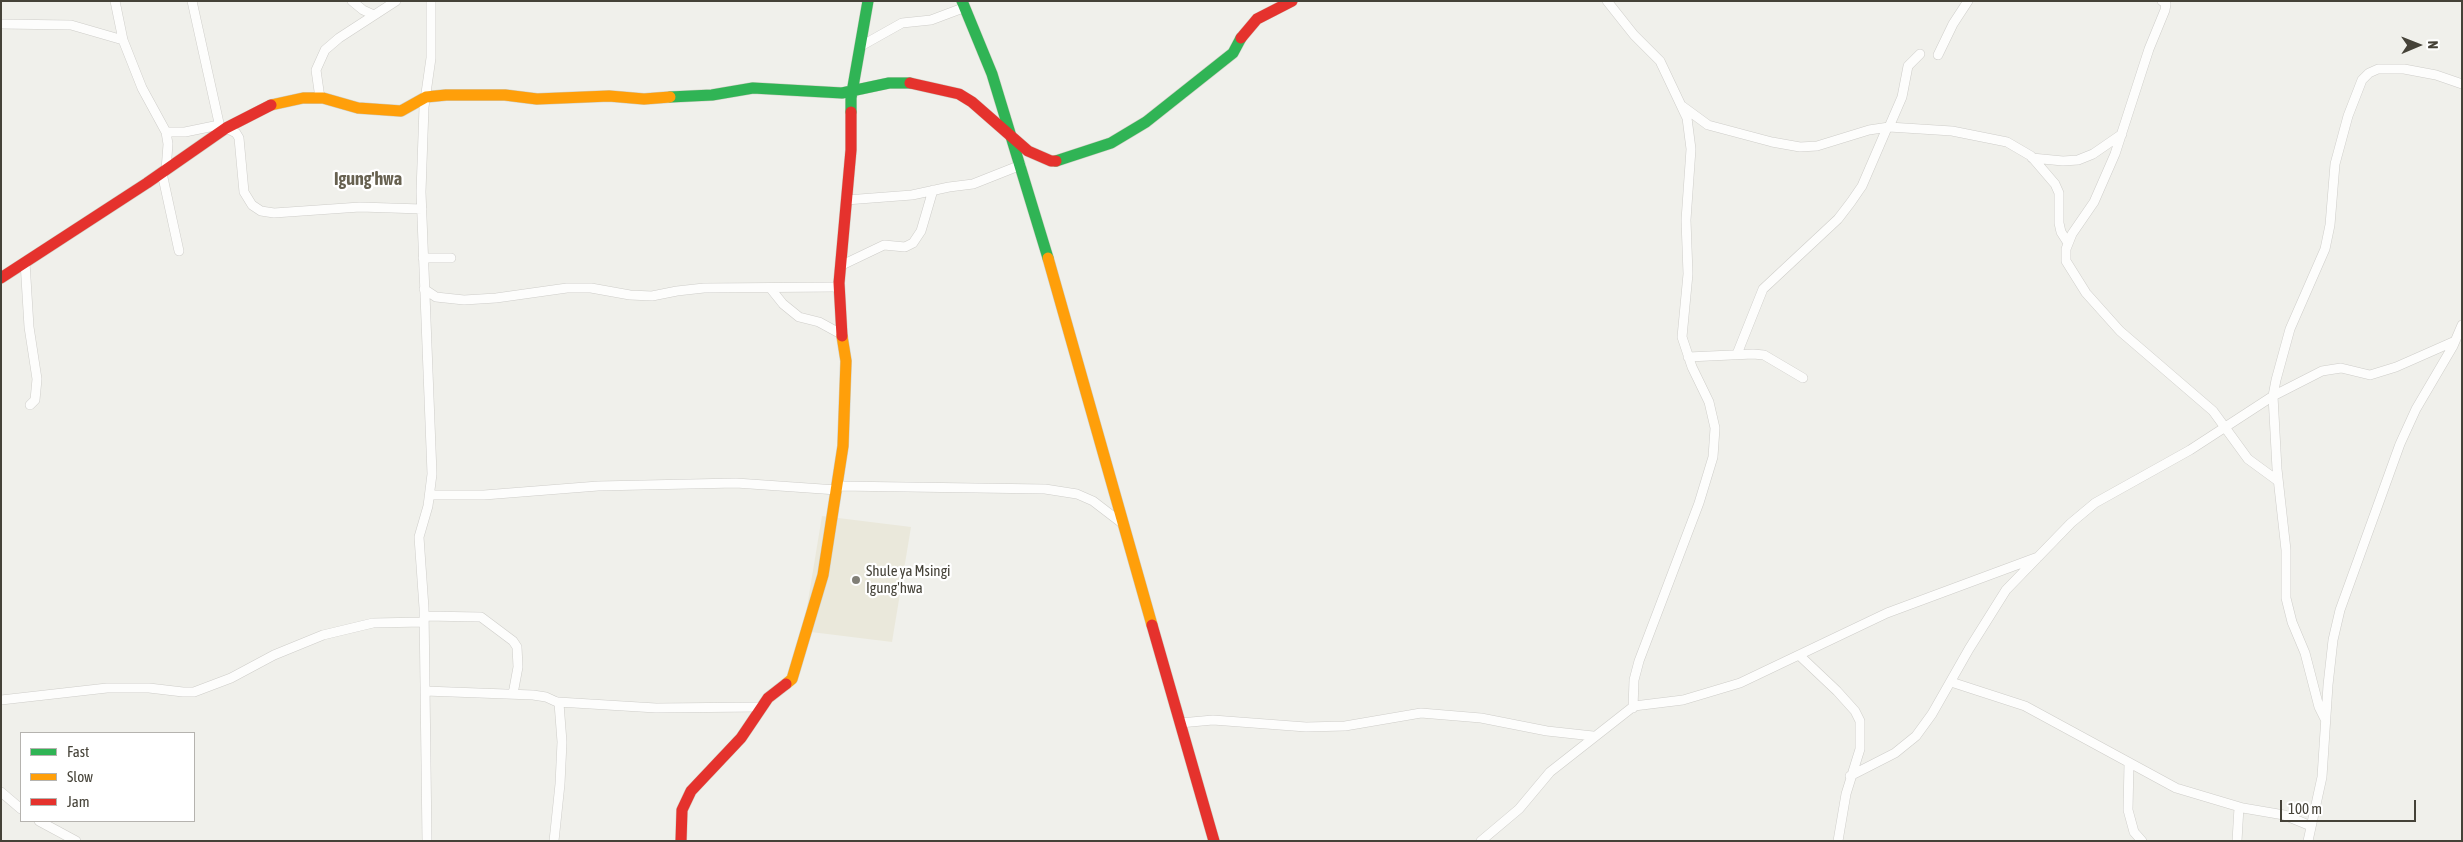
<!DOCTYPE html>
<style>
body{margin:0}
#map{position:relative;width:2463px;height:842px;overflow:hidden;background:#f0f0eb;font-family:"Asap Condensed",sans-serif}
canvas{display:block}
.frame{position:absolute;inset:0;border:2px solid #454238;pointer-events:none}
.legend{position:absolute;left:20px;top:732px;width:175px;height:90px;box-sizing:border-box;background:#fff;border:1px solid #b5b3af;margin:0;padding:6px 9px;list-style:none;font-size:15px;color:#454238}
.legend li{display:flex;align-items:center;gap:10px;height:25px}
.legend b{width:25px;border:1px solid #b5b3af}
.north{position:absolute;left:2393px;top:20px;width:50px;height:50px;-webkit-text-stroke:4px #fff;paint-order:stroke;rotate:89deg;font-size:14px;font-weight:700;line-height:20px;text-align:center;color:#454238}
.north::after{content:'';display:block;margin:auto;width:18px;height:22px;background:#454238;clip-path:polygon(50% 0,100% 100%,50% 72%,0 100%)}
.scale{position:absolute;left:2280px;top:800px;width:136px;height:22px;box-sizing:border-box;border:2px solid #454238;border-top:0;padding-left:6px;font-size:15px;line-height:18px;white-space:nowrap;color:#454238;-webkit-text-stroke:4px #fff;paint-order:stroke}
</style>
<div id="map">
<canvas width="2463" height="842"></canvas>
<div class="frame"></div>
<ul class="legend">
<li><b style="height:6px;background:#30b455"></b>Fast</li>
<li><b style="height:6px;background:#ff9f0a"></b>Slow</li>
<li><b style="height:6px;background:#e5322d"></b>Jam</li>
</ul>
<div class="north">N</div>
<div class="scale">100 m</div>
</div>
<script>
const ctx = document.querySelector('canvas').getContext('2d');
ctx.lineJoin = 'round';
function paint(path, color) {
  ctx.fillStyle = color;
  ctx.fill(path, 'evenodd');
}
function poly(rows) {
  const path = new Path2D();
  for (const r of rows) {
    path.moveTo(r[0], r[1]);
    for (let i = 2; i < r.length; i += 2) path.lineTo(r[i], r[i + 1]);
  }
  return path;
}
function stroke(path, color, width, dash) {
  ctx.strokeStyle = color;
  ctx.lineWidth = width;
  ctx.lineCap = dash ? 'butt' : 'round';
  ctx.setLineDash(dash || []);
  ctx.stroke(path);
}
function label(font, color, halo, rows, align = 'center') {
  ctx.font = font + ' "Asap Condensed",sans-serif';
  ctx.lineWidth = 4.5;
  ctx.setLineDash([]);
  ctx.textBaseline = 'middle';
  ctx.strokeStyle = halo;
  ctx.fillStyle = color;
  for (const [text, x, y, turn = 0] of rows) {
    ctx.save();
    ctx.translate(x, y);
    ctx.rotate((+turn || 0) * Math.PI / 180);
    ctx.textAlign = isNaN(turn) ? turn : align;
    if (halo) ctx.strokeText(text, 0, 0);
    ctx.fillText(text, 0, 0);
    ctx.restore();
  }
}
paint(poly([
 [822,516,911,527,892,642,803,631]
]), '#eae8db');
const street = poly([
 [115,1,123,40,142,88,166,132,168,144,166,170],
 [192,1,221,132],
 [352,1,363,10,374,15],
 [1607,1,1634,35,1660,61,1687,118,1691,149,1686,220,1688,274,1682,337,1692,367,1709,402,1715,428,1713,457,1699,503,1639,661,1634,680,1633,708],
 [2162,1,2166,4,2165,10,2149,49,2115,154,2094,202,2072,234,2066,249,2066,261,2086,293,2120,331,2213,411,2248,459,2278,481],
 [1,24,71,25,123,40],
 [861,46,902,23,931,20,963,8],
 [1938,55,1953,24,1968,1],
 [320,98,316,70,325,50,339,38,396,1],
 [1682,106,1708,125,1772,142,1800,147,1817,146,1869,130,1889,127,1952,131,2007,142,2031,156,2055,184,2059,193,2059,223,2061,232,2068,243],
 [1889,127,1902,97,1908,66,1920,54],
 [226,128,236,133,239,138,244,192,252,205,261,211,274,213,360,207,422,209],
 [166,132,185,132,219,125],
 [2032,158,2063,161,2078,160,2093,154,2122,134],
 [162,173,179,251],
 [846,200,912,195,949,187,973,184,1021,165],
 [423,258,451,258],
 [25,262,29,327,37,379,35,400,30,405],
 [840,266,884,245,905,247,913,243,921,231,933,190],
 [424,289,436,297,464,300,496,298,567,288,591,288,630,295,652,296,677,291,704,288,839,287],
 [771,289,783,304,799,317,819,322,841,334],
 [1737,354,1763,289,1838,219,1851,202,1862,186,1887,128],
 [1688,357,1753,354,1764,355,1803,378],
 [838,486,1045,489,1077,494,1093,501,1123,524],
 [430,495,484,495,598,486,736,483,837,490],
 [424,616,481,617,513,641,517,647,518,667,513,694],
 [1800,656,1837,691,1855,711,1860,721,1860,749,1846,794,1838,841],
 [1951,682,2025,706,2176,788,2243,808,2284,815,2311,826],
 [425,691,533,695,546,697,559,703,562,742,560,784,554,841],
 [1,700,107,688,149,688,183,692,194,692,231,678,274,655,323,635,373,623,424,622],
 [558,702,656,708,761,707],
 [2325,719,2319,707,2305,653,2292,622,2286,598,2286,550,2277,469,2273,396,2276,380,2290,329,2325,249,2330,225,2335,164,2348,116,2362,80,2369,73,2378,69,2404,69,2436,75,2462,84],
 [1180,723,1213,720,1306,727,1345,726,1421,713,1481,718,1547,731,1593,736],
 [2129,763,2128,810,2134,832,2142,841],
 [1850,776,1895,753,1916,736,1932,714,1969,649,2006,590,2071,523,2095,503,2190,450,2273,396,2322,371,2341,368,2370,375,2396,367,2455,341],
 [1,792,21,809],
 [39,821,76,841],
 [427,841,424,608,419,537,428,506,432,474,421,192,424,107,431,58,431,1],
 [1481,841,1519,809,1550,772,1634,706,1683,700,1740,683,1887,613,2038,557],
 [2237,841,2239,807],
 [2308,841,2322,777,2328,685,2333,640,2340,610,2400,444,2416,409,2453,346,2462,325]
]);
const fast = poly([
 [962,1,992,74,1048,258],
 [670,97,712,95,753,88,842,93,889,83,910,83],
 [851,112,851,98,868,1],
 [1056,161,1111,143,1146,122,1233,53,1241,38]
]);
const slow = poly([
 [271,105,303,98,323,98,358,108,401,111,426,97,446,95,505,95,537,99,609,96,644,99,670,97],
 [1048,258,1152,625],
 [786,684,792,679,823,575,843,446,846,361,842,336]
]);
const jam = poly([
 [1241,38,1257,19,1292,1],
 [910,83,959,94,972,102,1028,151,1051,161,1056,161],
 [1,278,147,183,226,128,271,105],
 [842,336,839,283,851,150,851,112],
 [1152,625,1214,841],
 [681,841,682,810,691,791,741,738,768,698,786,684]
]);
stroke(street, '#cecdc9', 10);
stroke(fast, '#cecdc2', 12);
stroke(slow, '#cecdc2', 12);
stroke(jam, '#cecdc2', 12);
stroke(street, '#fdfdfc', 9);
stroke(fast, '#30b455', 11);
stroke(slow, '#ff9f0a', 11);
stroke(jam, '#e5322d', 11);
for (const [x, y, r, color] of [
 [856,580,5,"#817f77"]
]) {
  const dot = new Path2D();
  dot.arc(x, y, r, 0, 2 * Math.PI);
  ctx.fillStyle = color;
  ctx.fill(dot);
  stroke(dot, '#fff', 2);
}
label('15px', '#454238', '#fff', [
 ["Shule ya Msingi",866,571],
 ["Igung'hwa",866,588]
], 'left');
label('bold 18px', '#676150', '#fff', [
 ["Igung'hwa",368,179]
]);
</script>
